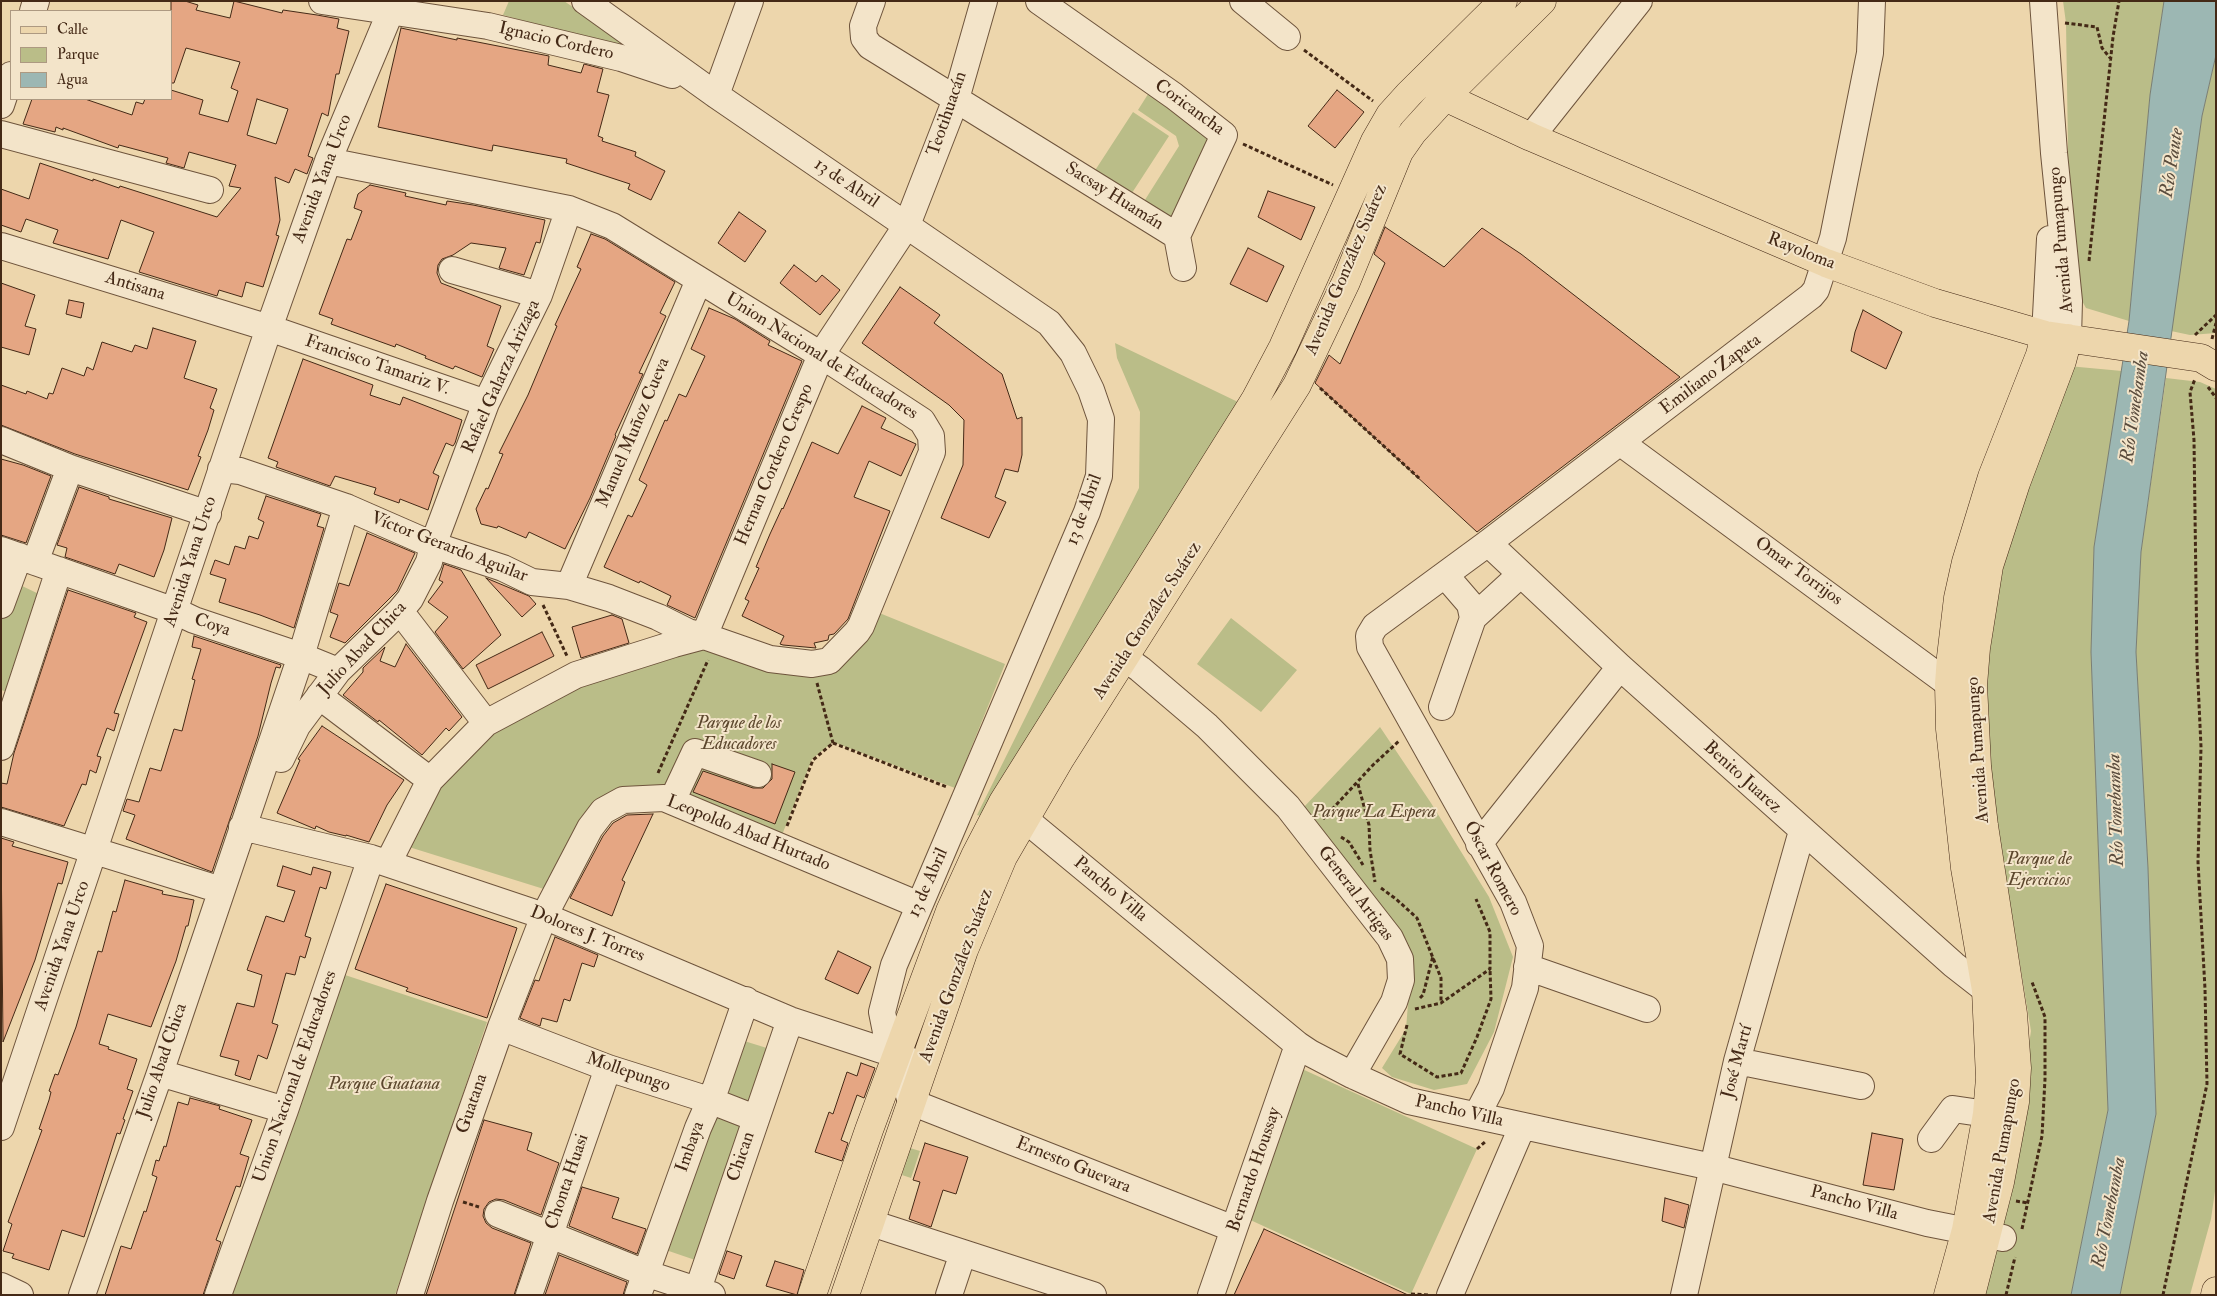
<!DOCTYPE html>
<meta charset="utf-8">
<style>
body{margin:0}
#map{position:relative;width:2217px;height:1296px;overflow:hidden;background:#edd6ac;font-family:"IM FELL Double Pica",serif}
canvas{display:block}
.frame{position:absolute;inset:0;border:2px solid #442916;pointer-events:none}
.legend{position:absolute;left:10px;top:10px;width:162px;height:90px;box-sizing:border-box;background:#f3e4c9;border:1px solid #ad9981;margin:0;padding:6px 9px;list-style:none;font-size:15px;color:#442916}
.legend li{display:flex;align-items:center;gap:10px;height:25px}
.legend b{width:25px;border:1px solid #ad9981}
</style>
<div id="map">
<canvas width="2217" height="1296"></canvas>
<div class="frame"></div>
<ul class="legend">
<li><b style="height:6px;background:#edd6ac"></b>Calle</li>
<li><b style="height:14px;background:#babd88"></b>Parque</li>
<li><b style="height:14px;background:#9cb7b3"></b>Agua</li>
</ul>
</div>
<script>
const ctx = document.querySelector('canvas').getContext('2d');
ctx.lineJoin = 'round';
function paint(path, color) {
  ctx.fillStyle = color;
  ctx.fill(path, 'evenodd');
}
function poly(rows) {
  const path = new Path2D();
  for (const r of rows) {
    path.moveTo(r[0], r[1]);
    for (let i = 2; i < r.length; i += 2) path.lineTo(r[i], r[i + 1]);
  }
  return path;
}
function stroke(path, color, width, dash) {
  ctx.strokeStyle = color;
  ctx.lineWidth = width;
  ctx.lineCap = dash ? 'butt' : 'round';
  ctx.setLineDash(dash || []);
  ctx.stroke(path);
}
function label(font, color, halo, rows, align = 'center') {
  ctx.font = font + ' "IM FELL Double Pica",serif';
  ctx.lineWidth = 4;
  ctx.setLineDash([]);
  ctx.textBaseline = 'middle';
  ctx.strokeStyle = halo;
  ctx.fillStyle = color;
  for (const [text, x, y, turn = 0] of rows) {
    ctx.save();
    ctx.translate(x, y);
    ctx.rotate((+turn || 0) * Math.PI / 180);
    ctx.textAlign = isNaN(turn) ? turn : align;
    if (halo) ctx.strokeText(text, 0, 0);
    ctx.fillText(text, 0, 0);
    ctx.restore();
  }
}
paint(poly([
 [509,1,564,1,642,54,503,15],
 [2063,1,2164,1,2150,95,2129,321,2086,308,2077,292,2069,209,2066,23],
 [2216,55,2216,333,2190,335,2171,331,2202,116],
 [1150,91,1211,134,1176,215,1170,218,1143,203,1179,146,1176,136,1138,110],
 [1133,112,1169,136,1130,196,1094,172],
 [1115,343,1238,402,985,817,977,815,1139,488,1140,412,1117,358],
 [2068,366,2122,371,2094,547,2091,652,2108,1110,2071,1295,1985,1295,2001,1229,2031,1031,1996,819,1983,706,1991,578],
 [2166,378,2200,382,2216,389,2216,1184,2211,1219,2190,1295,2120,1295,2156,1114,2148,868,2136,652,2141,552],
 [20,585,41,595,8,692,1,690,1,617],
 [872,610,1005,664,955,788,833,742,812,759,782,835,620,792,547,890,409,847,431,794,469,751,543,695,698,644,812,667],
 [1231,618,1297,670,1261,712,1197,664],
 [1380,727,1431,803,1489,897,1513,957,1494,1032,1467,1084,1434,1090,1392,1077,1382,1068,1406,1029,1412,954,1303,808],
 [339,973,487,1022,395,1295,231,1295],
 [741,1040,770,1049,748,1108,720,1098],
 [1300,1068,1477,1149,1411,1294,1233,1212],
 [711,1111,746,1125,698,1261,663,1249],
 [910,1148,920,1151,911,1178,902,1175]
]), '#babd88');
const water = poly([
 [2164,1,2216,1,2216,55,2202,116,2141,552,2136,652,2148,868,2156,1114,2120,1295,2071,1295,2108,1110,2091,652,2094,547,2129,321,2150,95,2164,1]
]);
paint(water, '#9cb7b3');
stroke(water, '#797e74', 1);
const building = poly([
 [171,1,185,1,198,5,196,10,230,18,234,1,282,13,283,10,317,15,339,19,337,28,349,31,339,74,336,74,328,116,322,113,308,156,313,158,307,174,295,169,289,183,275,177,280,220,276,235,279,236,263,287,246,282,242,297,219,290,217,296,139,272,154,232,121,220,108,259,53,243,58,230,26,219,21,232,1,225,1,189,29,199,40,163,93,181,93,179,119,188,120,186,217,217,241,188,229,186,236,165,189,152,184,168,166,163,168,158,119,145,118,148,63,128,63,130,56,127,55,132,23,124,32,99,85,99,132,115,136,102,143,104,145,99,171,99,171,90,203,100,199,114,228,122,238,91,231,88,240,62,186,48,174,83,171,83,171,1],
 [257,99,288,109,276,144,247,135,257,99],
 [401,28,457,40,457,38,549,56,548,65,581,73,584,64,603,69,597,92,609,95,598,136,603,138,602,141,636,152,635,156,665,171,651,200,628,189,630,184,566,163,567,159,493,145,492,151,378,127,401,28],
 [1337,90,1364,112,1335,148,1308,126,1337,90],
 [370,185,406,193,405,196,446,205,447,201,473,205,545,220,540,243,536,242,524,275,499,268,506,248,471,243,453,255,442,259,438,265,437,273,441,283,501,306,487,346,494,349,482,377,455,366,453,369,425,358,426,356,396,344,395,347,331,324,333,319,319,314,347,239,351,240,362,211,354,208,358,194,370,185],
 [1268,191,1315,207,1301,240,1258,217,1268,191],
 [739,212,766,231,745,262,718,243,739,212],
 [1385,227,1444,267,1482,228,1521,254,1680,377,1477,532,1315,383,1329,355,1340,364,1385,263,1374,254,1385,227],
 [591,234,605,239,675,282,660,313,666,316,639,373,643,374,615,435,616,436,590,498,565,549,529,532,526,538,498,526,497,528,481,524,476,509,486,488,488,489,503,454,499,453,528,395,557,326,555,325,581,269,577,267,591,234],
 [1248,248,1284,266,1267,302,1230,284,1248,248],
 [794,265,816,282,822,275,840,290,820,315,780,283,794,265],
 [1,283,35,295,25,326,36,329,29,355,1,347,1,283],
 [900,287,940,315,934,323,1002,374,1017,419,1022,417,1022,455,1018,472,1005,469,995,497,1006,502,989,538,941,518,963,465,964,420,949,405,862,343,900,287],
 [69,300,84,303,81,318,66,314,69,300],
 [709,308,735,319,770,341,768,345,802,361,695,618,667,605,671,596,640,581,639,583,604,567,628,515,632,517,647,485,639,480,665,420,667,421,679,394,686,397,705,356,691,349,709,308],
 [1863,310,1902,332,1886,369,1851,351,1855,332,1863,310],
 [153,328,196,341,184,378,217,389,210,408,214,410,208,430,198,456,201,457,188,490,75,454,1,425,1,385,26,394,27,391,47,399,49,393,53,394,62,368,84,376,87,367,93,370,102,342,132,352,135,345,147,349,153,328],
 [303,359,373,385,370,395,400,405,403,397,462,420,455,443,453,446,446,443,433,473,439,476,428,510,400,499,399,503,374,494,376,488,335,476,330,486,276,467,278,462,268,458,303,359],
 [862,406,886,418,881,428,916,444,901,476,869,461,854,497,890,511,848,619,834,634,829,635,828,640,814,643,816,648,783,645,780,644,784,636,742,616,749,601,745,599,759,568,756,567,770,534,782,508,783,509,812,442,838,454,862,406],
 [1,459,23,465,51,476,26,543,1,535,1,459],
 [79,487,109,497,109,499,172,518,164,550,154,577,119,564,115,574,65,557,67,548,57,545,79,487],
 [266,496,321,514,317,526,324,528,294,628,260,615,219,602,226,579,210,574,215,560,229,565,235,546,245,549,249,536,258,539,264,522,258,519,266,496],
 [367,533,415,553,397,591,345,643,330,637,338,615,330,612,339,583,349,586,367,533],
 [444,564,461,570,501,635,463,669,435,632,448,617,428,602,443,582,439,580,444,564],
 [486,578,529,596,536,604,522,617,486,578],
 [68,590,136,613,134,617,147,622,114,713,119,714,114,731,107,728,97,756,101,757,96,773,90,770,86,785,82,784,64,826,1,807,1,783,7,784,14,753,68,590],
 [612,615,622,619,629,643,581,658,572,627,612,615],
 [542,632,554,656,488,689,476,665,542,632],
 [194,636,281,665,280,668,276,667,271,683,258,736,212,872,126,839,135,815,123,811,127,799,139,802,150,768,161,771,174,729,182,731,195,680,192,679,201,649,192,647,194,636],
 [406,644,462,717,449,731,446,728,422,755,379,720,378,722,343,695,363,672,363,668,385,647,380,661,395,667,406,644],
 [322,726,404,780,387,805,369,842,346,835,346,836,329,832,316,826,315,829,277,813,300,760,298,759,322,726],
 [772,764,795,772,775,824,693,792,703,771,753,788,763,788,772,779,772,764],
 [653,814,622,880,625,882,612,916,570,898,603,836,613,823,627,815,653,814],
 [1,838,14,842,12,846,68,862,62,884,58,883,35,960,3,1042,1,838],
 [283,866,311,875,313,867,331,872,326,889,320,887,305,936,311,938,305,958,300,956,295,975,286,973,272,1023,278,1025,267,1059,258,1055,250,1080,235,1075,239,1061,220,1056,237,1003,254,1007,262,975,247,970,266,916,284,922,295,891,277,886,283,866],
 [125,880,163,891,162,894,194,900,188,926,186,926,176,961,151,1027,108,1014,99,1044,109,1047,108,1049,137,1059,127,1089,133,1091,123,1119,125,1120,120,1134,117,1133,84,1237,62,1230,49,1270,12,1258,14,1254,3,1251,12,1224,8,1222,42,1130,39,1129,49,1100,51,1092,49,1091,55,1074,58,1075,76,1027,98,951,102,952,113,911,116,912,125,880],
 [386,884,517,928,487,1018,406,991,408,988,355,969,386,884],
 [555,937,598,955,594,967,582,963,570,1001,564,999,557,1022,542,1018,540,1026,520,1018,535,980,539,981,555,937],
 [838,951,871,967,858,994,825,979,838,951],
 [861,1063,875,1068,864,1098,857,1095,841,1140,848,1143,842,1161,815,1152,829,1112,833,1114,847,1072,857,1076,861,1063],
 [190,1098,220,1106,219,1109,252,1120,240,1154,249,1157,240,1187,236,1186,216,1240,221,1242,203,1295,105,1295,121,1246,131,1249,144,1211,146,1212,157,1177,152,1175,156,1160,159,1161,164,1146,166,1147,178,1102,188,1105,190,1098],
 [484,1120,532,1133,527,1150,559,1163,541,1215,504,1200,496,1199,489,1202,484,1209,483,1216,486,1223,492,1228,531,1243,514,1295,426,1295,484,1120],
 [1872,1133,1903,1139,1894,1190,1863,1185,1872,1133],
 [925,1143,968,1157,956,1194,943,1190,931,1227,909,1219,920,1182,913,1180,925,1143],
 [582,1187,619,1198,612,1218,646,1229,637,1254,569,1226,582,1187],
 [1665,1198,1689,1205,1684,1228,1662,1221,1665,1198],
 [1264,1229,1408,1295,1234,1295,1264,1229],
 [727,1251,742,1256,734,1279,719,1274,727,1251],
 [559,1255,627,1282,623,1295,545,1295,559,1255],
 [775,1261,804,1270,797,1295,766,1286,775,1261]
]);
paint(building, '#e5a683');
stroke(building, '#442916', 1);
const minor = poly([
 [322,1,488,26,621,58,672,75],
 [585,1,716,95,1049,323,1073,353,1091,390,1101,419,1099,476,1087,512,894,965,882,1012,886,1032,897,1055,911,1102,1234,1229],
 [872,1,863,26,864,38,870,46,1177,236,1224,135,1174,96,1039,1],
 [1243,1,1287,37],
 [2043,1,2054,153,2069,301,2068,338],
 [33,11,36,1],
 [716,95,750,1],
 [1,105,11,75],
 [1,134,210,190],
 [1531,137,1639,1],
 [328,161,569,209,612,226,821,355,922,421,931,436,932,452,861,626,857,632,829,661,812,664,770,659,704,636,674,644,576,675,486,723,430,780,388,863],
 [1177,236,1183,268],
 [1,246,269,328,486,403],
 [452,270,539,295],
 [2045,335,2050,239],
 [1,440,70,468,208,514],
 [1621,443,1949,684,1968,684],
 [221,469,240,471,346,507,433,545,503,568,532,582,569,586,609,598,658,617,688,632,704,636,821,355,907,225,956,99,984,1],
 [1488,543,1620,667,1954,965,1986,990,2000,988],
 [1,550,175,611,194,620,301,656,338,671],
 [35,562,70,468],
 [569,586,699,280],
 [1,605,19,556],
 [400,611,486,723],
 [1473,618,1521,574],
 [1106,645,1140,669,1207,726,1288,807,1390,938,1400,959,1401,980,1394,1002,1352,1075],
 [319,696,430,780],
 [1442,707,1473,618,1470,604,1445,575],
 [1,747,59,570],
 [281,759,297,726,338,671,400,611,410,599,429,562,433,545,486,403,539,295,569,209],
 [672,801,695,752,758,774],
 [1009,806,1298,1045,1310,1053,1352,1075,1409,1101,1712,1167,1927,1223,2003,1238],
 [1,822,221,890],
 [242,827,371,858,544,916,790,1020,906,1058],
 [1479,844,1620,667],
 [1527,967,1647,1009],
 [501,1027,608,1068,709,1100,755,1118],
 [1737,1061,1861,1086],
 [160,1073,285,1110],
 [1477,1115,1491,1088,1525,988,1530,946,1513,902,1370,647,1369,636,1375,626,1488,543,1811,296,1816,290,1833,238,1870,53,1872,1],
 [1,1127,269,328,328,161,395,1],
 [1931,1139,1953,1109,1987,1114],
 [498,1214,645,1273,712,1295],
 [871,1223,1093,1295],
 [1,1286,20,1295],
 [82,1295,160,1073,301,656,346,507],
 [218,1295,285,1110,371,858],
 [410,1295,440,1201,501,1027,544,916,590,828,603,811,623,800,664,798,919,905],
 [529,1295,608,1068],
 [638,1295,698,1128,716,1087,746,1000],
 [696,1295,790,1020],
 [949,1295,963,1253],
 [1211,1295,1298,1045],
 [1450,1295,1522,1127],
 [1684,1295,1737,1061,1802,831]
]);
const major = poly([
 [1434,84,1445,97,1531,137,1826,263,1935,303,2045,335,2201,358,2216,367],
 [812,1295,869,1130,950,911,975,856,1003,802,1255,400,1283,347,1375,141,1390,115,1409,94,1503,1],
 [845,1295,964,950,1003,857,1060,759,1297,385,1346,282,1399,152,1413,132,1445,97,1542,1],
 [1948,1295,1966,1230,1987,1114,1990,1078,1986,990,1965,868,1950,729,1949,684,1951,657,1958,598,1966,562,1992,477,2040,355,2045,335],
 [1971,1295,2000,1182,2015,1102,2017,1068,2013,1014,1984,826,1977,766,1973,685,1976,648,1989,566,2016,483,2062,361,2068,338],
 [2215,1295,2216,1291]
]);
stroke(minor, '#6e543c', 28);
stroke(major, '#442916', 29);
stroke(poly([
 [2065,23,2097,27,2102,48,2111,59],
 [1304,50,1373,101],
 [1243,144,1333,185],
 [2089,261,2113,37,2119,1],
 [2195,335,2216,315],
 [2212,339,2216,323],
 [2208,387,2216,398],
 [1320,388,1420,479],
 [543,605,567,656],
 [817,683,833,743],
 [833,743,947,787],
 [658,773,708,660],
 [1358,784,1369,825,1370,850,1375,882],
 [1323,819,1373,765,1399,741],
 [787,826,813,760,833,743],
 [1341,837,1349,842,1363,865],
 [1381,888,1396,899,1417,918,1441,978,1441,1003],
 [1420,998,1423,995,1433,956],
 [1415,1009,1441,1003,1490,969,1490,932,1476,899],
 [1407,1025,1400,1054,1437,1077,1461,1073,1477,1037,1491,999,1490,969],
 [1477,1149,1486,1141],
 [2016,1201,2028,1203],
 [463,1202,479,1207],
 [2022,1229,2042,1136,2045,1079,2045,1017,2032,982],
 [1411,1294,1430,1295],
 [2006,1295,2015,1257],
 [2163,1295,2207,1084,2205,989,2198,862,2201,747,2197,660,2194,440,2190,392,2195,379]
]), '#442916', 3, [4, 2.5]);
stroke(minor, '#f3e4c9', 26);
stroke(major, '#edd6ac', 28);
label('18px', '#442916', '#f3e4c9', [
 ["Ignacio Cordero",556,42,13],
 ["Coricancha",1189,108,36],
 ["Teotihuacán",948,114,-71],
 ["Avenida Yana Urco",323,179,-69],
 ["13 de Abril",846,184,34],
 ["Sacsay Huamán",1114,197,32],
 ["Avenida Pumapungo",2062,240,-95],
 ["Rayoloma",1801,252,22],
 ["Avenida González Suárez",1347,270,-67],
 ["Antisana",135,287,17],
 ["Union Nacional de Educadores",821,357,32],
 ["Francisco Tamariz V.",377,366,19],
 ["Emiliano Zapata",1711,375,-37],
 ["Rafael Galarza Arizaga",502,377,-66],
 ["Manuel Muñoz Cueva",634,433,-67],
 ["Hernan Cordero Crespo",775,465,-67],
 ["13 de Abril",1085,510,-70],
 ["Víctor Gerardo Aguilar",449,548,21],
 ["Avenida Yana Urco",191,562,-72],
 ["Omar Torrijos",1798,572,36],
 ["Avenida González Suárez",1148,621,-57],
 ["Coya",212,626,19],
 ["Julio Abad Chica",363,649,-47],
 ["Avenida Pumapungo",1979,750,-94],
 ["Benito Juarez",1742,778,42],
 ["Leopoldo Abad Hurtado",748,834,22],
 ["Óscar Romero",1492,869,62],
 ["13 de Abril",929,883,-66],
 ["Pancho Villa",1110,890,40],
 ["General Artigas",1355,894,53],
 ["Dolores J. Torres",587,935,22],
 ["Avenida Yana Urco",63,946,-71],
 ["Avenida González Suárez",957,976,-70],
 ["Julio Abad Chica",163,1061,-71],
 ["José Martí",1738,1062,-75],
 ["Mollepungo",628,1073,19],
 ["Union Nacional de Educadores",296,1077,-71],
 ["Guatana",473,1104,-71],
 ["Pancho Villa",1459,1112,13],
 ["Imbaya",691,1147,-70],
 ["Avenida Pumapungo",2003,1151,-80],
 ["Chican",742,1157,-71],
 ["Ernesto Guevara",1073,1166,22],
 ["Bernardo Houssay",1255,1170,-71],
 ["Chonta Huasi",568,1182,-71],
 ["Pancho Villa",1854,1204,15]
]);
label('italic 18px', '#5c472d', '#f3e4c9', [
 ["Parque de los",739,724],
 ["Educadores",739,745],
 ["Parque La Espera",1374,813],
 ["Parque de",2039,860],
 ["Ejercicios",2039,881],
 ["Parque Guatana",384,1085]
]);
label('italic 19px', '#5a4c3d', '#f3e4c9', [
 ["Río Paute",2173,163,-81],
 ["Río Tomebamba",2136,407,-82],
 ["Río Tomebamba",2117,810,-92],
 ["Río Tomebamba",2110,1213,-79]
]);
</script>
